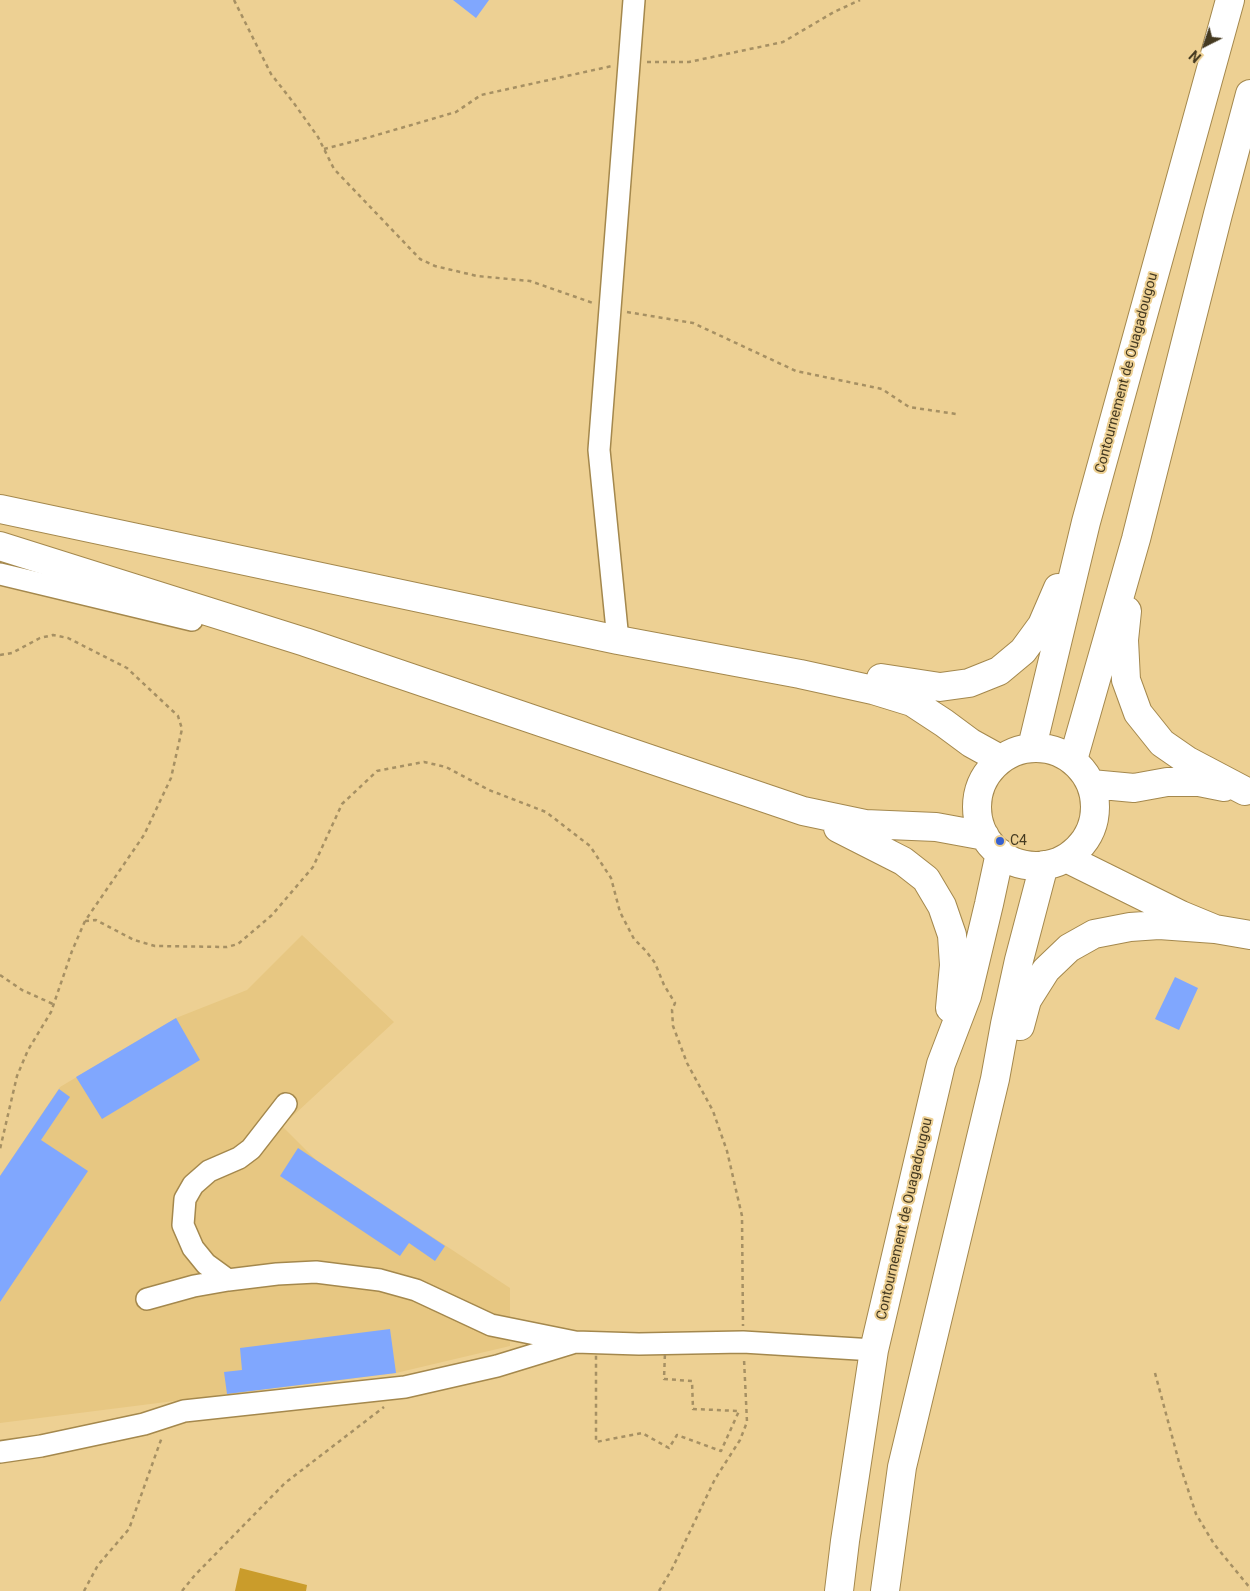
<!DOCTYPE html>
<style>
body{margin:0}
#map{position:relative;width:1250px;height:1591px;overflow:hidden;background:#edd093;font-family:Roboto,sans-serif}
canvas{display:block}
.north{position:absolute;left:1180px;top:20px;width:50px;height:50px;-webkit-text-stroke:4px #edd093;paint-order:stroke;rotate:221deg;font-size:14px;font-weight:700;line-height:20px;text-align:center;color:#453a21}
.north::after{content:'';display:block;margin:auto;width:18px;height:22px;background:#453a21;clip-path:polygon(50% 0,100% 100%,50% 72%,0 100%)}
</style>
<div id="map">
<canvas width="1250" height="1591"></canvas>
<div class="north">N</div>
</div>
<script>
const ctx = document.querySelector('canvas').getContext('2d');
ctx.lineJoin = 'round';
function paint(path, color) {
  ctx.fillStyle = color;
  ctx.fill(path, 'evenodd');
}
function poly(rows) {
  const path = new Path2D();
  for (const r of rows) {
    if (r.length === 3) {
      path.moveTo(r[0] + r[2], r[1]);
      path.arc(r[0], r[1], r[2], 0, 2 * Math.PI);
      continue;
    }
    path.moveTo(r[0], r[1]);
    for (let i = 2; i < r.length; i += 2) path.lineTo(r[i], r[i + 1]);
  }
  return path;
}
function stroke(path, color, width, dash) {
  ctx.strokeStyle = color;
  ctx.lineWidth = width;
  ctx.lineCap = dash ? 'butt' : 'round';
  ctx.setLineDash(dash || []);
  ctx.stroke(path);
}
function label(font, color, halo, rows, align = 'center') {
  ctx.font = font + ' Roboto,sans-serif';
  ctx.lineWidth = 4;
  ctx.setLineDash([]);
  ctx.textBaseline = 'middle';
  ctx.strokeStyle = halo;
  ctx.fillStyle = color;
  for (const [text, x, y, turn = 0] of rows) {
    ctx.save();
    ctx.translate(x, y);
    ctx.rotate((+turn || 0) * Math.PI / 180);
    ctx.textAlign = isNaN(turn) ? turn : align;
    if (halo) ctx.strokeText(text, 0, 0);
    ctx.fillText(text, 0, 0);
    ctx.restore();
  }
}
paint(poly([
 [302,935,394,1022,282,1126,317,1161,510,1288,510,1346,396,1373,0,1423,0,1176,60,1087,176,1018,247,990]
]), '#e7c782');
paint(poly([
 [240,1568,307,1585,306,1591,235,1591]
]), '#ca9c2b');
paint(poly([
 [453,0,489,0,476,18],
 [1175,977,1198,988,1179,1030,1155,1019],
 [176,1018,200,1060,102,1119,76,1077],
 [59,1089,70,1097,41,1140,88,1171,0,1302,0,1176],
 [298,1148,445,1246,435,1261,409,1243,400,1256,280,1176],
 [390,1329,396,1373,227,1394,224,1372,242,1370,240,1348]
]), '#80a7fe');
const minor = poly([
 [0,574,192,620],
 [618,640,599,450,634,0],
 [228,1280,206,1264,193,1248,183,1225,185,1199,193,1185,209,1171,239,1158,251,1149,286,1104],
 [147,1299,194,1286,228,1280,277,1274,316,1272,380,1280,416,1290,491,1325,575,1342,639,1344,743,1342,874,1350],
 [0,1452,41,1446,144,1424,184,1411,405,1387,497,1366,572,1343]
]);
const highway = poly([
 [0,509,618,640,800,674,873,690,912,702,944,723,971,743,1000,759],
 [0,546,305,642,803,811,865,824,936,827,985,836],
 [1127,611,1124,640,1126,680,1138,713,1162,743,1188,761,1245,791],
 [881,678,940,687,969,683,999,671,1023,651,1042,625,1058,588],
 [1032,747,1086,522,1230,0],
 [1036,807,59],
 [1073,760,1136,539,1218,214,1250,94],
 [1091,784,1134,788,1167,782,1199,782,1224,787],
 [838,828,903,861,926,879,942,906,952,935,954,965,950,1008],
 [1066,858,1181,915,1215,929,1250,935],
 [1020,1026,1027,1000,1046,970,1069,948,1094,934,1130,927,1159,925,1215,929],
 [839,1591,845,1541,874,1350,941,1064,967,996,989,904,1000,853],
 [885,1591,902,1467,995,1079,1005,1024,1019,960,1044,865]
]);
stroke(minor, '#a4884d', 24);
stroke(highway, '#a4884d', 30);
stroke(poly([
 [234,0,271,74,293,102,318,137,334,169,420,259,435,266,477,276,530,281,593,303],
 [647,62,689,62,783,42,834,12,860,0],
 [324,149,370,137,456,112,481,95,612,66],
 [627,312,693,323,796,371,882,389,909,407,956,414],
 [0,655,12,653,40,638,53,635,68,638,127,668,178,716,182,729,171,778,144,835,85,921,72,951,51,1012,28,1050,17,1076,0,1149],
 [85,921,96,920,134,940,155,946,227,947,238,944,272,915,313,867,342,804,377,771,424,762,446,767,489,790,546,812,590,846,611,878,620,912,634,939,646,951,655,963,664,985,675,1003,672,1010,673,1026,687,1063,713,1111,727,1151,742,1216,743,1326],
 [0,975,22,990,53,1004],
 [596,1352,665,1352,664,1379,692,1381,693,1409,739,1411,721,1451,677,1435,669,1448,642,1433,596,1442,596,1352],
 [1155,1373,1179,1462,1196,1514,1214,1544,1250,1588],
 [84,1591,98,1565,129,1529,162,1437],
 [182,1591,195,1575,285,1483,384,1407],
 [659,1591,672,1569,715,1479,740,1440,747,1422,744,1359]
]), '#a69063', 2.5, [4, 4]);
stroke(minor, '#fff', 21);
stroke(highway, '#fff', 28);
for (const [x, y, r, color] of [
 [1000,841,5,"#3660d0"]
]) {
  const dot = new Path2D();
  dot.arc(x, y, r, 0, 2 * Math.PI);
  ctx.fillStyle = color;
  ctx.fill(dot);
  stroke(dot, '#edd093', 2);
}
label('14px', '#453a21', '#edd093', [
 ["Contournement de Ouagadougou",1127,373,-75],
 ["Contournement de Ouagadougou",905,1219,-77]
]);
label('14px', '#453a21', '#edd093', [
 ["C4",1010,841]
], 'left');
</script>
